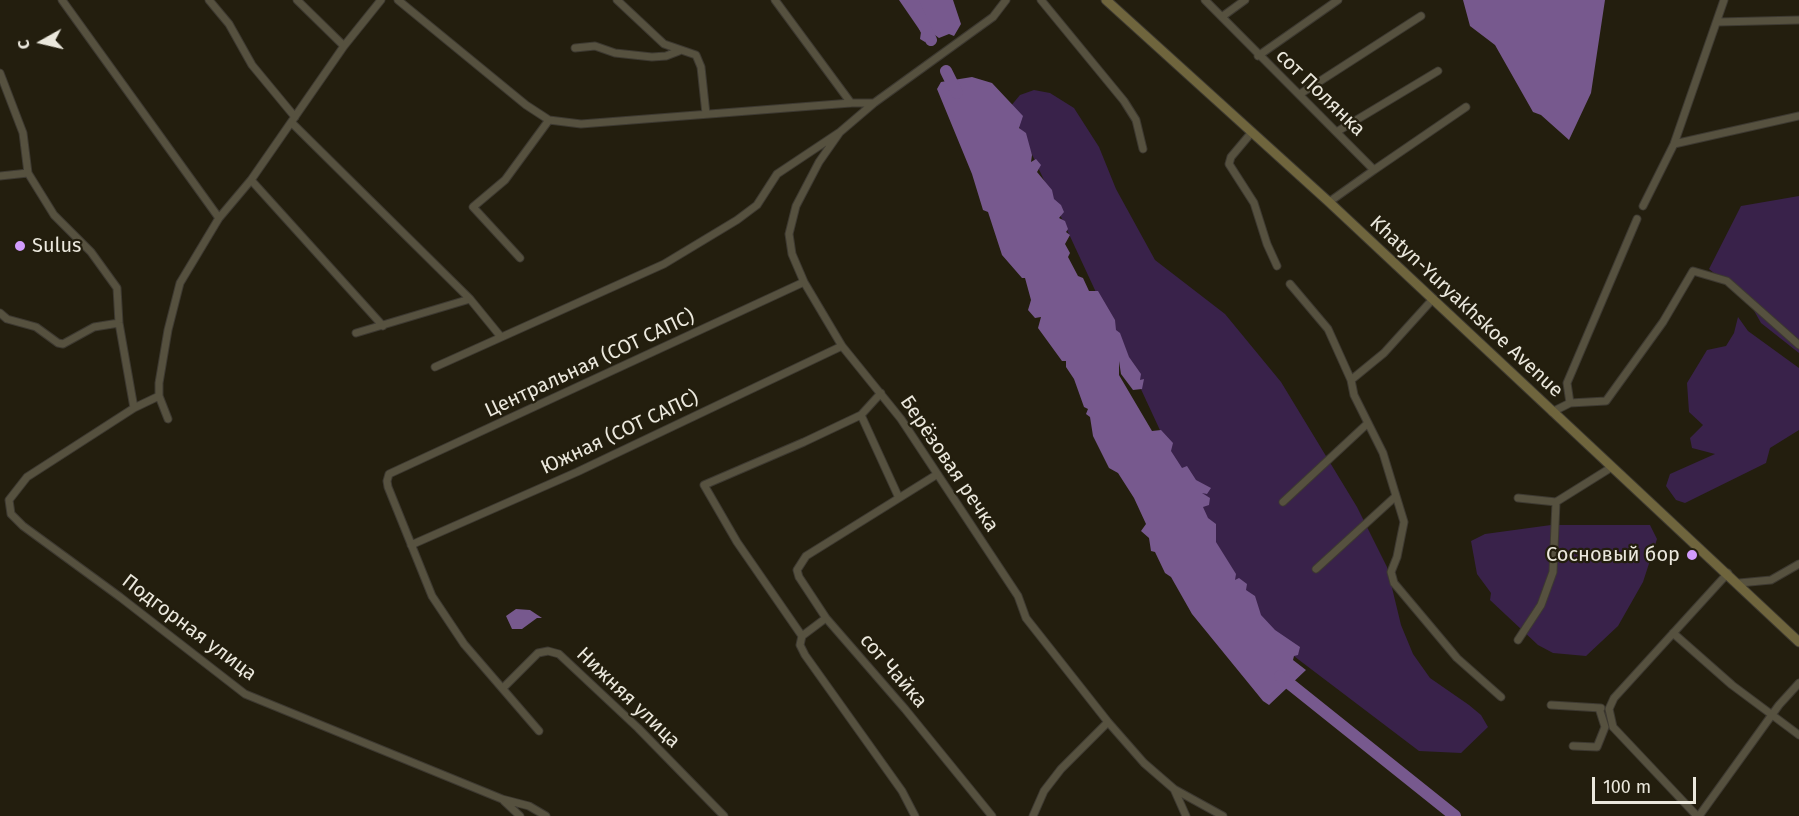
<!DOCTYPE html>
<meta charset="utf-8">
<style>
body{margin:0}
#map{position:relative;width:1799px;height:816px;overflow:hidden;background:#231e0e;font-family:"Fira Sans",sans-serif}
canvas{display:block}
.north{position:absolute;left:12px;top:12px;width:60px;height:60px;-webkit-text-stroke:4px #231e0e;paint-order:stroke;rotate:262deg;font-size:16px;font-weight:700;line-height:24px;text-align:center;color:#ebe8dd}
.north::after{content:'';display:block;margin:auto;width:21px;height:27px;background:#ebe8dd;clip-path:polygon(50% 0,100% 100%,50% 72%,0 100%)}
.scale{position:absolute;left:1592px;top:777px;width:104px;height:27px;box-sizing:border-box;border:3px solid #ebe8dd;border-top:0;padding-left:8px;font-size:18px;line-height:21px;white-space:nowrap;color:#ebe8dd;-webkit-text-stroke:4px #231e0e;paint-order:stroke}
</style>
<div id="map">
<canvas width="1799" height="816"></canvas>
<div class="north">С</div>
<div class="scale">100 m</div>
</div>
<script>
const ctx = document.querySelector('canvas').getContext('2d');
ctx.lineJoin = 'round';
function paint(path, color) {
  ctx.fillStyle = color;
  ctx.fill(path, 'evenodd');
}
function poly(rows) {
  const path = new Path2D();
  for (const r of rows) {
    path.moveTo(r[0], r[1]);
    for (let i = 2; i < r.length; i += 2) path.lineTo(r[i], r[i + 1]);
  }
  return path;
}
function stroke(path, color, width, dash) {
  ctx.strokeStyle = color;
  ctx.lineWidth = width;
  ctx.lineCap = dash ? 'butt' : 'round';
  ctx.setLineDash(dash || []);
  ctx.stroke(path);
}
function label(font, color, halo, rows, align = 'center') {
  ctx.font = font + ' "Fira Sans",sans-serif';
  ctx.lineWidth = 4.5;
  ctx.setLineDash([]);
  ctx.textBaseline = 'middle';
  ctx.strokeStyle = halo;
  ctx.fillStyle = color;
  for (const [text, x, y, turn = 0] of rows) {
    ctx.save();
    ctx.translate(x, y);
    ctx.rotate((+turn || 0) * Math.PI / 180);
    ctx.textAlign = isNaN(turn) ? turn : align;
    if (halo) ctx.strokeText(text, 0, 0);
    ctx.fillText(text, 0, 0);
    ctx.restore();
  }
}
paint(poly([
 [1034,90,1050,93,1074,108,1099,147,1116,189,1155,260,1225,314,1281,382,1357,507,1387,567,1401,625,1413,654,1430,678,1469,705,1481,715,1488,727,1461,753,1419,751,1249,622,1010,107,1020,95],
 [1799,196,1799,353,1761,323,1748,300,1709,269,1741,206],
 [1738,317,1748,331,1799,368,1799,430,1770,448,1766,463,1685,503,1676,500,1666,486,1670,474,1715,454,1692,448,1690,438,1703,425,1689,412,1687,383,1707,350,1726,346,1734,333],
 [1551,525,1650,525,1657,539,1643,582,1618,626,1586,656,1553,653,1538,645,1490,600,1491,593,1477,574,1471,541,1485,534]
]), '#39224a');
paint(poly([
 [899,0,953,0,961,24,954,36,949,34,939,38,932,33,925,42,920,39,921,32],
 [1463,0,1605,0,1591,93,1569,140,1541,115,1533,112,1495,45,1470,26],
 [972,77,992,83,1023,116,1019,128,1026,133,1032,155,1031,162,1036,159,1041,165,1037,172,1052,190,1054,199,1061,205,1064,212,1059,218,1065,221,1068,229,1066,232,1070,235,1065,244,1070,253,1068,257,1078,276,1083,278,1089,291,1098,291,1115,320,1116,330,1120,333,1129,357,1141,374,1140,380,1144,379,1142,389,1133,390,1121,374,1119,361,1119,375,1152,431,1161,430,1173,443,1171,451,1182,468,1187,466,1196,480,1211,488,1207,494,1202,493,1210,498,1209,505,1203,507,1208,518,1216,524,1216,542,1236,574,1235,580,1239,578,1247,584,1246,590,1255,596,1261,615,1275,630,1300,647,1298,655,1294,656,1293,660,1306,670,1269,705,1263,701,1192,614,1171,577,1165,573,1155,552,1151,551,1149,538,1141,531,1146,524,1134,498,1118,473,1109,468,1093,436,1090,417,1086,414,1088,409,1084,407,1074,379,1066,367,1066,361,1062,361,1038,328,1041,317,1035,318,1028,310,1031,300,1025,278,1022,278,1002,255,988,212,983,210,972,174,937,89,941,82],
 [516,609,530,610,542,618,537,618,522,629,512,629,506,616]
]), '#77598e');
stroke(poly([
 [912,0,931,40],
 [946,71,957,93],
 [1280,676,1455,816]
]), '#77598e', 12);
const minor = poly([
 [62,0,219,218],
 [209,0,229,24,252,65,295,117],
 [297,0,344,46],
 [398,0,526,105,549,120,581,124,851,103,874,103,993,17,1006,0],
 [617,0,664,44,696,55,701,67,706,114],
 [775,0,851,103],
 [1041,0,1124,101,1136,120,1143,149],
 [1205,0,1374,170,1329,202],
 [1223,16,1245,0],
 [1718,22,1799,20],
 [575,48,595,46,615,53,652,57,666,56,679,51],
 [1258,56,1338,0],
 [0,73,23,133,28,173,54,215,91,252,117,288,119,323,134,408],
 [1300,94,1421,16],
 [292,123,470,299,501,337],
 [1338,131,1438,71],
 [840,132,819,162,796,206,789,234,792,254,804,282,842,346,901,419,1018,596,1026,618,1108,722,1144,763,1174,789,1223,816],
 [1252,132,1231,157,1229,164,1254,203,1267,244,1277,266],
 [1674,144,1799,116],
 [1374,170,1466,107],
 [0,176,28,173],
 [251,180,383,326],
 [1643,206,1674,144,1724,0],
 [520,258,473,207,505,180,549,120],
 [1290,284,1328,329,1351,380],
 [1432,300,1384,353,1351,380,1354,395,1383,453,1404,522,1397,557,1391,572,1394,583,1457,658,1501,697],
 [0,313,7,319,36,327,58,343,63,344,94,327,119,323],
 [356,333,470,299],
 [435,367,664,264,737,220,757,205,777,174,840,132,874,103],
 [881,393,861,415,804,442,704,485,737,542,802,636,800,645,805,655,902,791,915,816],
 [159,396,134,408,27,477,9,500,11,514,23,526,120,597,245,694,502,799,529,806,546,816],
 [1570,403,1567,383,1637,219],
 [1552,412,1570,403,1606,401,1663,322,1693,271,1727,281,1799,345],
 [861,415,899,498],
 [168,419,159,396,159,383,168,330,180,283,219,218,251,180,344,46,381,0],
 [936,475,806,556,797,570,799,577,826,618,905,709,992,816],
 [1518,498,1556,502],
 [1283,502,1368,423],
 [411,545,577,472,842,346],
 [1316,569,1396,496],
 [1739,583,1771,580,1799,564],
 [1673,633,1732,685,1799,735],
 [802,636,826,618],
 [1518,640,1541,605,1553,572,1556,502,1612,467],
 [503,688,538,653,548,651,559,654,638,728,724,816],
 [1551,705,1601,708],
 [539,731,464,644,432,596,388,487,387,481,389,474,804,282],
 [1573,746,1597,747,1605,727,1599,708],
 [1174,789,1186,816],
 [504,801,520,816],
 [1033,816,1044,791,1061,769,1108,722],
 [1697,816,1613,727,1609,709,1614,698,1728,573],
 [1699,816,1779,705,1799,683]
]);
const secondary = poly([
 [1106,0,1329,202,1799,642]
]);
stroke(minor, '#3d3931', 9);
stroke(secondary, '#3d3931', 11);
stroke(minor, '#56513f', 7);
stroke(secondary, '#6f653d', 9);
for (const [x, y, r, color] of [
 [20,246,6,"#d29cfd"],
 [1692,555,6,"#d29cfd"]
]) {
  const dot = new Path2D();
  dot.arc(x, y, r, 0, 2 * Math.PI);
  ctx.fillStyle = color;
  ctx.fill(dot);
  stroke(dot, '#231e0e', 2);
}
label('20px', '#ebe8dd', '#231e0e', [
 ["сот Полянка",1320,93,44],
 ["Khatyn-Yuryakhskoe Avenue",1466,307,43],
 ["Центральная (СОТ САПС)",590,364,-25],
 ["Южная (СОТ САПС)",620,433,-25],
 ["Берёзовая речка",949,464,56],
 ["Подгорная улица",189,628,37],
 ["сот Чайка",893,671,49],
 ["Нижняя улица",628,698,44]
]);
label('20px', '#ebe8dd', '#231e0e', [
 ["Sulus",32,246],
 ["Сосновый бор",1680,555,"right"]
], 'left');
</script>
